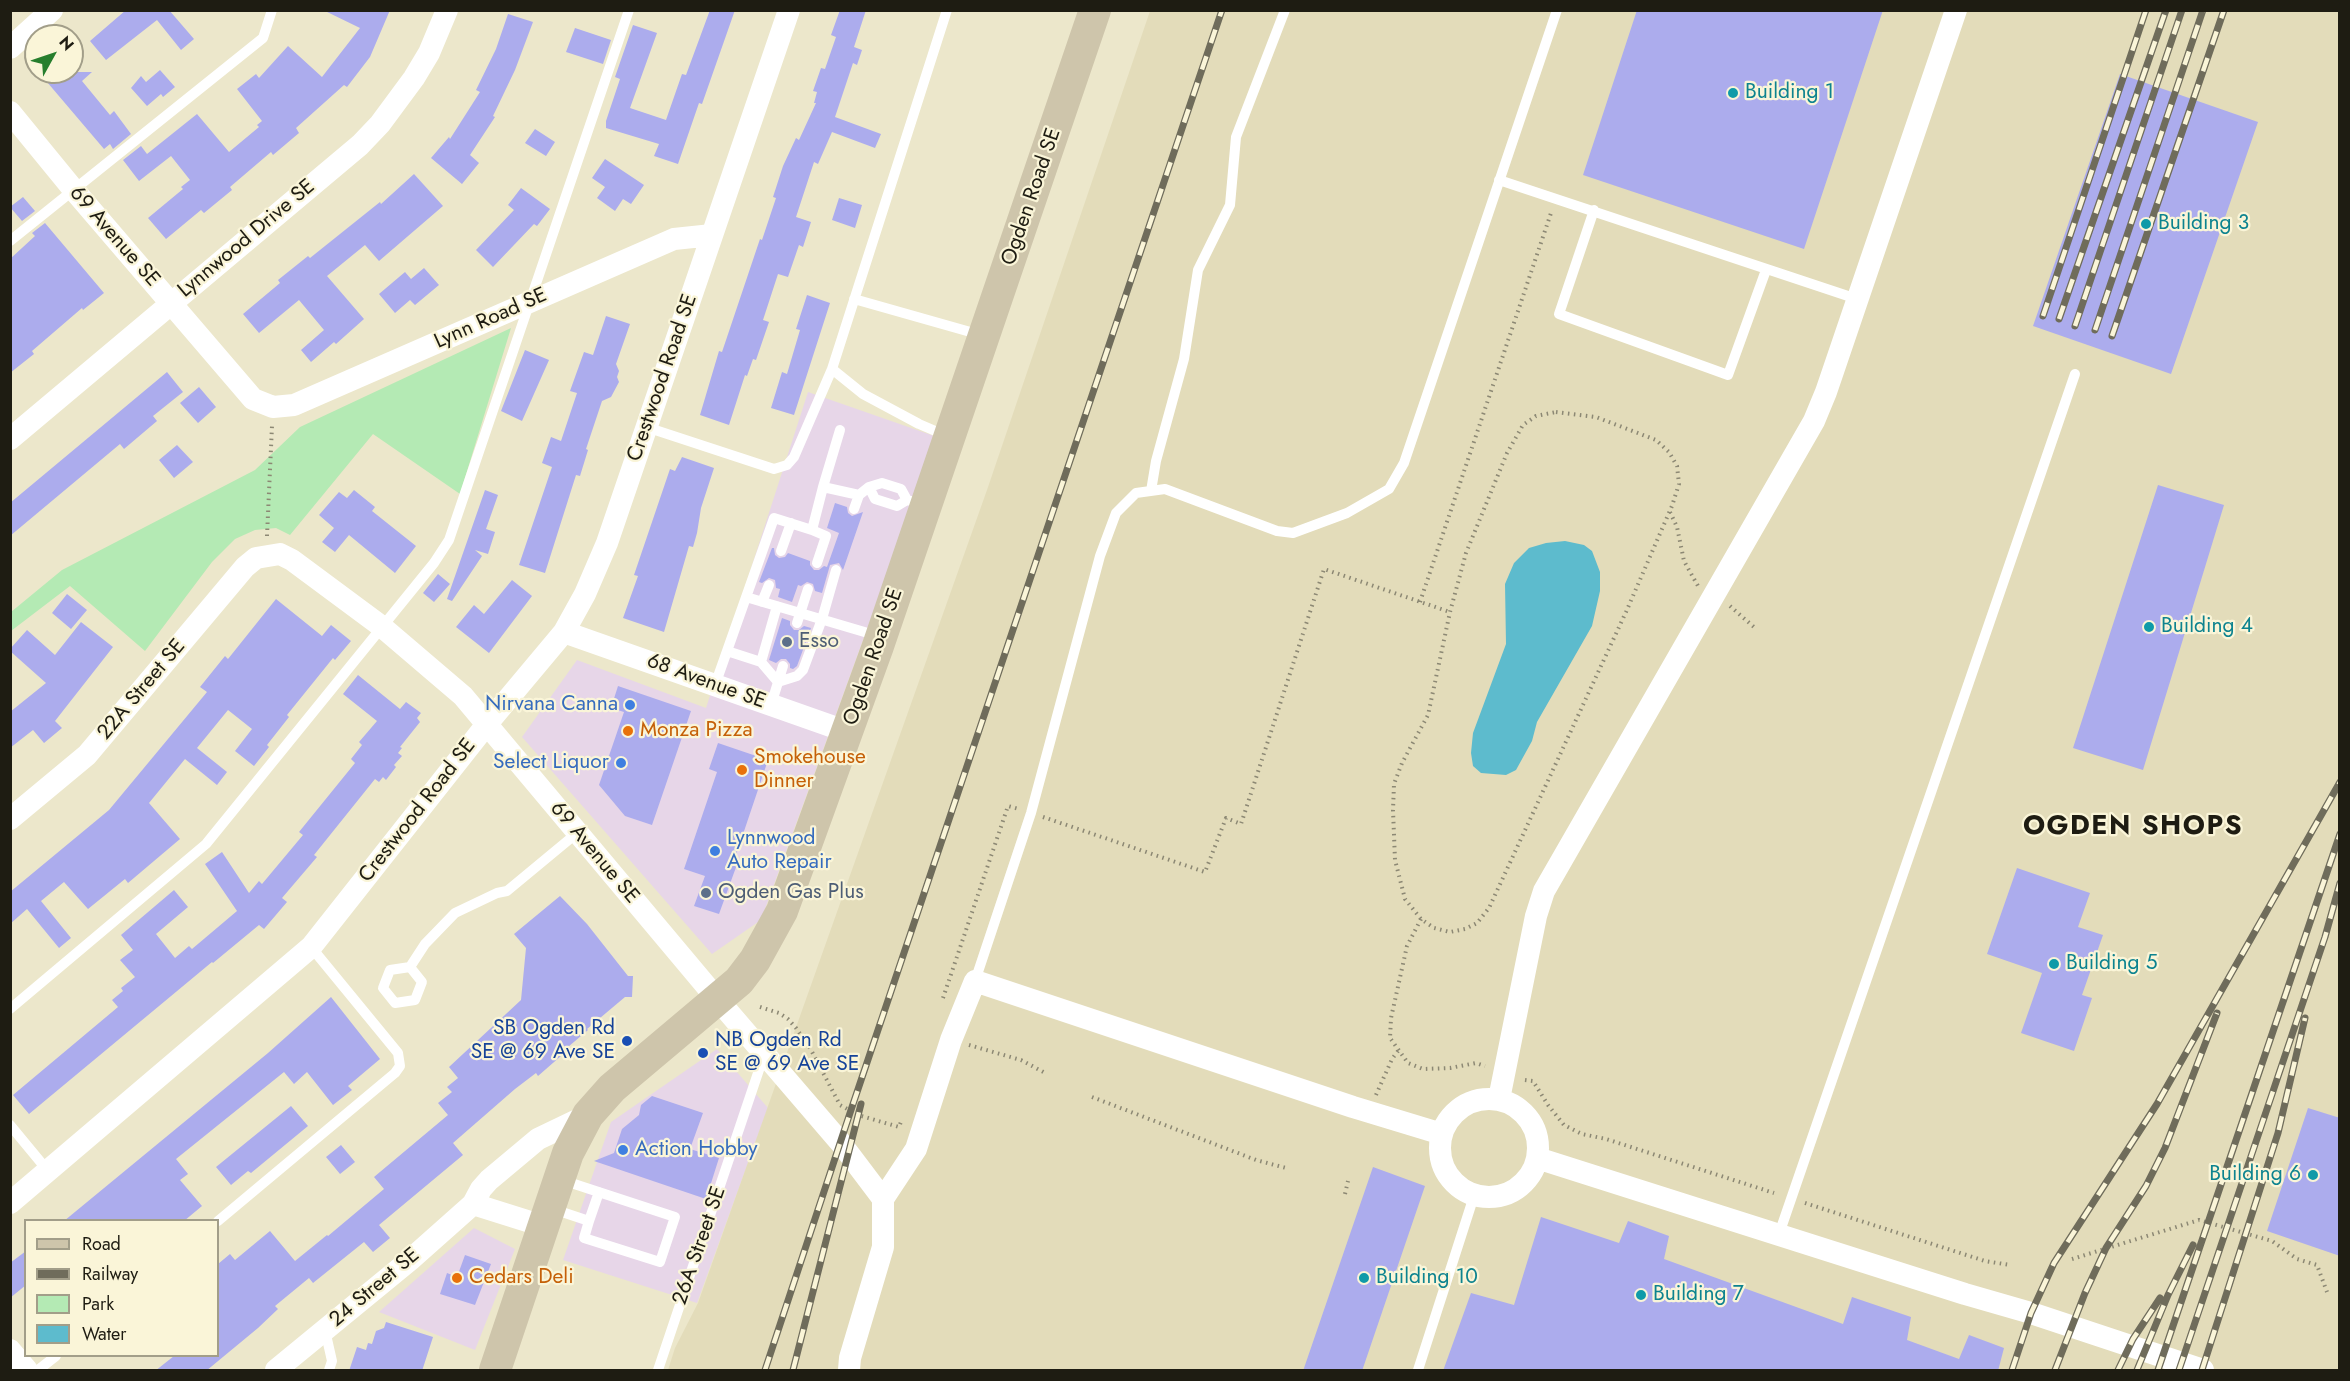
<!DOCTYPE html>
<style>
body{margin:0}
#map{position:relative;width:2350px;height:1381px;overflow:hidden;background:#ece7cb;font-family:Jost,sans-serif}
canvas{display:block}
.frame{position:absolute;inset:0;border:12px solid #1e1c12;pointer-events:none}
.legend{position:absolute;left:24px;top:1219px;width:195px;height:138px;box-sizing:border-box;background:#faf5d8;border:2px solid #a29e89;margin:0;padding:8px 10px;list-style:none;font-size:18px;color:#1e1c12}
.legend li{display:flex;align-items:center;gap:12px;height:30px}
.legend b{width:30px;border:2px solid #a29e89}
.north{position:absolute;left:24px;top:24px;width:60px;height:60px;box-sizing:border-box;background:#faf5d8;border:2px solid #a29e89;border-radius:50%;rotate:50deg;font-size:16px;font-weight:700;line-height:24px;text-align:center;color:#1e1c12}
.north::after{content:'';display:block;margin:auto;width:21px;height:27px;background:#277e2d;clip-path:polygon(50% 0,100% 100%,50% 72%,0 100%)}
</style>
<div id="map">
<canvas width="2350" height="1381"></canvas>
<div class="frame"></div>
<ul class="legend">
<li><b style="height:8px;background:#cec5ab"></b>Road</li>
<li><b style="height:8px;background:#6f6c5b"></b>Railway</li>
<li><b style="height:16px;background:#b4eab4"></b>Park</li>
<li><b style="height:16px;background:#5dbbcd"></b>Water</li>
</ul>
<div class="north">N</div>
</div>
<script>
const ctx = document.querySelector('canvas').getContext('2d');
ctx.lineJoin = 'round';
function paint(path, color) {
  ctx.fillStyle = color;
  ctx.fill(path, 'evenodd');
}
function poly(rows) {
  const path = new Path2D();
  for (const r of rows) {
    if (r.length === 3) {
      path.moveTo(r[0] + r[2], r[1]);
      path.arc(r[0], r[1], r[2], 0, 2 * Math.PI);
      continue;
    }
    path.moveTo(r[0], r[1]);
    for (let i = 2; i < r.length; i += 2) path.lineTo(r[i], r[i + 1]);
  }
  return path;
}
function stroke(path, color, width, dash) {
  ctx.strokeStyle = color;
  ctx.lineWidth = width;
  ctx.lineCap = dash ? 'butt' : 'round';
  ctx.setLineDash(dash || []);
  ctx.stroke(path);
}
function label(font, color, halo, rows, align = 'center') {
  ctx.font = font + ' Jost,sans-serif';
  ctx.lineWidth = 4.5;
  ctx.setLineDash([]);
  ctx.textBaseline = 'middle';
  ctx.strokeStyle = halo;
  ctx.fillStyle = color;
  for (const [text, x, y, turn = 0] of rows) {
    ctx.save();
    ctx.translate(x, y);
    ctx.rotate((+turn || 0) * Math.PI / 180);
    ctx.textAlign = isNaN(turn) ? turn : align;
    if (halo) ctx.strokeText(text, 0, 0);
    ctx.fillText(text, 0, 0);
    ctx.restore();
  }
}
paint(poly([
 [808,392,937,437,761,920,712,954,522,737,577,660,706,708],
 [717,1049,768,1108,697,1303,563,1260,611,1122],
 [474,1228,515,1249,475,1350,379,1312]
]), '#e7d6e8');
paint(poly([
 [1150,11,2339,11,2339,1370,668,1370,675,1348,698,1303,987,490]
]), '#e3dcba');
paint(poly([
 [511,328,460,494,373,434,290,535,276,528,255,530,235,539,212,562,145,651,70,586,11,631,11,612,62,570,255,470,300,427]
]), '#b4eab4');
paint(poly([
 [1565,541,1584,545,1592,551,1600,572,1600,591,1592,626,1537,722,1532,741,1516,770,1506,775,1481,773,1473,766,1471,753,1473,733,1506,644,1505,584,1514,563,1529,548,1546,543]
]), '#5dbbcd');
paint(poly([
 [126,10,169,10,194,39,181,50,157,20,106,60,90,41],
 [323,10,390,10,370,57,347,87,344,85,296,128,299,133,273,155,271,152,230,187,232,190,204,213,201,210,166,239,148,218,183,189,181,187,190,180,171,156,139,181,123,160,141,146,147,154,197,114,229,152,259,127,257,125,262,121,237,89,256,74,259,78,288,46,322,77,360,28],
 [710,10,735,10,702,104,699,103,678,164,654,156,659,144,606,128,606,121,620,79,615,77,633,25,657,33,630,108,666,120,682,74,686,75],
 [840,10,866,10,854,47,862,50,857,65,853,63,835,117,881,134,875,148,832,132,818,164,814,162,796,217,811,222,803,247,799,245,788,277,778,274,763,320,769,322,756,360,753,359,747,376,745,375,729,425,700,415,719,351,722,352,760,239,762,240,776,198,773,197,783,166,796,138,799,140,816,103,814,103,817,92,813,91,821,68,825,69,836,37,831,35],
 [1637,10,1883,10,1804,249,1583,175],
 [508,14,533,22,515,70,493,116,495,117,470,155,479,163,462,184,431,158,449,137,450,139,480,92,476,90,496,49],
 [575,28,611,40,603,64,566,52],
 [160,70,175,87,163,97,161,94,147,106,131,88,141,76,146,82],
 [59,72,92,72,82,81,110,115,114,111,131,134,113,149,110,144,104,149,47,82],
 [2120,74,2258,122,2171,374,2033,326],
 [535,129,555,142,546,156,525,143],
 [605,159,644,185,631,204,623,199,615,211,597,198,605,187,592,178],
 [414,174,443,206,379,261,365,245,327,276,364,319,336,344,334,342,311,362,301,350,324,330,299,300,259,333,243,314,280,283,278,280,308,256,310,258,380,202,381,204],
 [521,188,550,209,537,226,534,224,493,267,476,250,514,210,508,205],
 [23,197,35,211,22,221,10,207],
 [839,198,862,205,855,228,832,220],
 [45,223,104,293,83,310,82,308,32,351,34,354,10,373,10,259,35,236,32,233],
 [424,268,439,285,415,305,410,300,395,313,379,294,405,272,411,279],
 [807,295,830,303,794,415,771,408,782,372,787,374,800,330,796,329],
 [606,316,630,324,616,364,619,371,617,377,619,382,611,397,602,401,586,449,588,450,580,476,576,475,545,573,519,565,552,467,542,463,551,437,561,441,577,393,570,391,584,352,593,355],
 [525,350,549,360,522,421,501,411],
 [167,372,183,392,153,416,157,421,124,449,120,444,10,536,10,503],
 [199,387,216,407,198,423,180,403],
 [177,445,193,462,174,478,159,460],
 [682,457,714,468,701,508,697,533,693,547,689,546,664,632,623,618,638,576,634,575,670,469,675,471],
 [2158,485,2224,505,2143,770,2073,748],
 [354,490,375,507,372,511,416,546,395,573,349,535,335,552,322,542,334,528,319,515,339,492,347,498],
 [485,490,498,495,486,529,495,532,488,554,475,550,482,556,452,601,447,599],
 [835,503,847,507,848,513,852,516,863,512,843,570,839,563,830,565,822,593,815,591,813,584,807,582,801,586,798,585,792,602,778,597,780,589,776,588,775,580,769,578,762,583,759,582,772,548,774,548,775,555,779,558,785,557,788,553,810,561,810,565,814,570,819,570,824,566,827,567,839,533,827,528],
 [438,574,450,584,434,602,423,593],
 [512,580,532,596,489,653,456,627,474,605,484,614],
 [67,594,87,610,71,629,52,613],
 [276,599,322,636,331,625,351,641,335,660,333,658,287,715,289,717,267,745,269,747,254,766,235,751,252,729,228,710,197,748,227,772,217,785,185,759,149,803,180,839,128,883,125,879,88,909,64,882,41,901,71,938,59,948,27,909,10,924,10,892,109,810,207,692,200,687,225,656,228,659],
 [782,618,790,621,790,625,794,630,799,630,804,626,811,628,797,666,793,669,790,668,790,664,786,659,781,659,776,663,769,660],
 [81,622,113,647,55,721,62,728,44,743,33,730,10,748,10,712,46,683,10,651,10,649,27,630,55,655],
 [358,675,400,709,406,702,421,713,417,718,420,722,400,747,402,748,398,753,402,756,394,765,396,767,386,780,383,777,379,782,375,779,314,855,317,857,282,898,287,902,264,929,259,925,213,963,212,962,29,1114,13,1095,118,1007,112,1000,123,991,121,988,135,977,120,960,133,950,121,935,174,890,188,907,156,934,175,958,189,946,192,949,237,911,205,864,222,852,249,893,259,881,262,884,303,835,299,832,355,763,351,759,362,745,359,742,377,721,343,694],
 [618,686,691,711,652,825,625,816,599,785,624,712,611,708],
 [718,743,768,760,735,858,739,859,719,914,694,906,705,876,684,869,717,772,709,769],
 [2017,868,2090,893,2078,927,2103,935,2082,995,2092,998,2074,1051,2021,1033,2042,973,1987,954],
 [560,896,587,924,628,976,633,976,632,997,625,997,587,1029,588,1030,568,1047,569,1049,538,1076,536,1073,515,1089,453,1143,463,1155,379,1225,390,1238,373,1252,364,1242,313,1283,309,1278,275,1306,278,1309,258,1328,206,1371,155,1371,174,1356,218,1356,218,1264,230,1254,235,1260,270,1231,295,1261,327,1235,328,1236,384,1189,374,1177,448,1115,438,1103,452,1092,447,1087,458,1078,449,1067,521,1000,526,948,514,934],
 [331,997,380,1059,348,1086,352,1090,333,1105,307,1072,294,1084,284,1072,176,1159,188,1174,180,1180,202,1206,184,1221,64,1221,268,1053],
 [652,1096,703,1113,690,1149,719,1158,706,1199,594,1161,614,1153,622,1129,639,1115,641,1105],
 [291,1106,308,1126,251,1173,248,1171,231,1185,216,1167],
 [2308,1108,2340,1118,2340,1256,2267,1231],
 [341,1145,355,1162,340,1174,326,1157],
 [1373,1167,1425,1186,1362,1371,1303,1371],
 [1541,1217,1619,1243,1628,1221,1669,1236,1664,1259,1843,1324,1852,1297,1911,1317,1907,1340,1959,1359,1969,1335,2004,1348,1998,1371,1443,1371,1471,1293,1514,1305],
 [26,1251,26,1285,10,1298,10,1263],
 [465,1255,491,1264,475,1305,440,1294,447,1273,457,1277],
 [386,1322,433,1337,422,1371,349,1371,357,1347,366,1350,368,1343,372,1344,376,1331,384,1328]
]), '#acaced');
stroke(poly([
 [1556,412,1596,417,1656,440,1669,452,1677,466,1679,484,1672,506,1626,612,1489,908,1477,923,1465,929,1450,932,1434,928,1421,919,1405,899,1395,860,1393,810,1394,784,1402,763,1428,715,1450,612,1466,553,1507,453,1523,425,1536,416,1556,412],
 [1670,512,1677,527,1684,561,1698,586],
 [267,536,272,426],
 [1420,602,1552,210],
 [1730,606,1755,628],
 [1043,817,1205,872,1226,818,1241,824,1324,569,1450,612],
 [1421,919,1407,946,1391,1018,1390,1038,1408,1063,1423,1069,1450,1068,1476,1063,1485,1066],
 [943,998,1008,806,1019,809],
 [760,1007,779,1013,788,1019,796,1028,810,1048,840,1105,858,1115,899,1127,902,1119],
 [969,1045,1021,1060,1047,1074],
 [1525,1080,1533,1081,1548,1105,1564,1125,1582,1134,1606,1139,1774,1193],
 [1376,1095,1392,1059,1398,1051],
 [1092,1097,1256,1160,1286,1168],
 [1345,1194,1348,1181],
 [1805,1203,1985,1261,2010,1265],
 [2072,1259,2199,1220,2272,1241,2297,1259,2317,1265,2327,1292]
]), '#8c8874', 4, [1.5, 4.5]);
stroke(poly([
 [1499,180,1857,299],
 [1594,210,1559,314,1728,375,1766,270],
 [10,241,263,38,272,10],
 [854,299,981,335],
 [832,369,863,394,919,424,947,436],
 [646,427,774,469,787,465,794,457,832,369,947,10],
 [823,487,840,430],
 [1151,491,1156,461,1184,359,1198,270,1230,205,1236,137,1285,10],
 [907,500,897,506,875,499,869,487,882,483,901,489,907,500,923,504],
 [854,509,859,495],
 [812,530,826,536,817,563],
 [781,551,791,523],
 [746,597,878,636],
 [762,602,769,585],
 [777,606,761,662,778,682,797,676,803,670,822,619,836,570],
 [797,623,808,589],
 [727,651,761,662],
 [715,685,774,518,812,530,823,487,859,495,869,487],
 [771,705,783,666],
 [410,967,422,982,415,1000,395,1003,383,988,390,970,410,967,425,944,455,913,497,893,507,891,577,833],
 [975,981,1031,813,1100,556,1116,513,1136,493,1165,489,1277,531,1293,533,1347,513,1389,489,1404,463,1557,10],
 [10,1009,206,844,434,563,449,540,629,10],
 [10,1125,48,1171],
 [553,1209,589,1221,584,1238,660,1262,675,1217,562,1180],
 [218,1221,395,1073,400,1066,398,1053,311,947],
 [589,1221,599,1192],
 [1779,1234,2075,374],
 [325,1330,332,1361,329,1370],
 [38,1370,56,1356],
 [658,1370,764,1055],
 [1418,1370,1474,1196]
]), '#fff', 10);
stroke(poly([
 [10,48,52,10],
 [10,112,73,189,253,399,273,407,294,405,674,239,712,235],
 [10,439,360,145,380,124,414,78,429,53,447,10],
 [564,632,848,732],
 [10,819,87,755,245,567,256,558,280,554,292,560,381,626,463,696,718,1000,840,1142,883,1199],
 [1489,1148,49],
 [1499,1099,1536,916,1544,891,1814,421,1826,392,1956,10],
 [1537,1158,1965,1294,2031,1313,2203,1370],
 [10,1203,311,947,487,724,564,632,585,594,607,543,789,10],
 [473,1204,543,1226],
 [10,1350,27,1370],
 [276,1370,410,1260,473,1204,481,1189,489,1180,538,1139,588,1115],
 [849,1370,850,1358,883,1247,883,1199,916,1149,951,1040,975,981,1353,1107,1442,1134]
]), '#fff', 22);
stroke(poly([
 [495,1370,568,1153,588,1115,612,1088,739,981,755,960,782,911,878,646,1095,10]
]), '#cec5ab', 32);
const rail = poly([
 [2043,316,2146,10],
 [2059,319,2166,10],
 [2075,326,2182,10],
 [2095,330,2203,10],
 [2112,336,2224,10],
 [765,1370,851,1110,1222,10],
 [793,1370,861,1104],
 [2012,1370,2031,1313,2054,1263,2157,1104,2340,782],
 [2055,1370,2085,1293,2106,1248,2146,1186,2165,1148,2217,1013],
 [2118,1370,2133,1339,2160,1298],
 [2137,1370,2168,1295,2193,1245],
 [2158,1370,2340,834],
 [2179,1370,2325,937,2340,883],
 [2202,1370,2278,1133,2305,1018]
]);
stroke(rail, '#6f6c5b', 7);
stroke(rail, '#faf5d8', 4.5, [14]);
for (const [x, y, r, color] of [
 [1733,93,6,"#0f9aa8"],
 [2146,224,6,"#0f9aa8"],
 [2149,627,6,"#0f9aa8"],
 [787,642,6,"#5c6f8a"],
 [630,705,6,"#3f7fe0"],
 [628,731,6,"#e8710a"],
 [621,763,6,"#3f7fe0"],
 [742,770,6,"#e8710a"],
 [715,851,6,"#3f7fe0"],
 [706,893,6,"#5c6f8a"],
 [2054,964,6,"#0f9aa8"],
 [627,1041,6,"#1a4fb4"],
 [703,1053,6,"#1a4fb4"],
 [623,1150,6,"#3f7fe0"],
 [2313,1175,6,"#0f9aa8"],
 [457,1278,6,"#e8710a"],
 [1364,1278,6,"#0f9aa8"],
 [1641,1295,6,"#0f9aa8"]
]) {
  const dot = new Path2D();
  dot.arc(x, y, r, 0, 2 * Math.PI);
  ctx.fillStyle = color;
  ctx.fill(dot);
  stroke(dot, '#faf5d8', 2);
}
label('21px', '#0d838f', '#faf5d8', [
 ["Building 1",1745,93],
 ["Building 3",2158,224],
 ["Building 4",2161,627],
 ["Building 5",2066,964],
 ["Building 6",2301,1175,"right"],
 ["Building 10",1376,1278],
 ["Building 7",1653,1295]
], 'left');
label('21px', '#1e1c12', '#faf5d8', [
 ["Ogden Road SE",1032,197,-71],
 ["69 Avenue SE",114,237,49],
 ["Lynnwood Drive SE",247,239,-40],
 ["Lynn Road SE",491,319,-24],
 ["Crestwood Road SE",663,378,-71],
 ["Ogden Road SE",874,657,-71],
 ["68 Avenue SE",706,682,20],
 ["22A Street SE",142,690,-50],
 ["Crestwood Road SE",418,811,-52],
 ["69 Avenue SE",594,853,50],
 ["26A Street SE",700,1246,-71],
 ["24 Street SE",375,1288,-40]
]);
label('21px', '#4e5e75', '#faf5d8', [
 ["Esso",799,642],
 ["Ogden Gas Plus",718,893]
], 'left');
label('21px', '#366cbe', '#faf5d8', [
 ["Nirvana Canna",618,705],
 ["Select Liquor",609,763],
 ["Lynnwood",727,839,"left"],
 ["Auto Repair",727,863,"left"],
 ["Action Hobby",635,1150,"left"]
], 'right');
label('21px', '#c56008', '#faf5d8', [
 ["Monza Pizza",640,731],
 ["Smokehouse",754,758],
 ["Dinner",754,782],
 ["Cedars Deli",469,1278]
], 'left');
label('21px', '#164399', '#faf5d8', [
 ["SB Ogden Rd",615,1029],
 ["SE @ 69 Ave SE",615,1053],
 ["NB Ogden Rd",715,1041,"left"],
 ["SE @ 69 Ave SE",715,1065,"left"]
], 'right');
ctx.letterSpacing = '1.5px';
label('bold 27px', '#1e1c12', '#faf5d8', [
 ["OGDEN SHOPS",2133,827]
]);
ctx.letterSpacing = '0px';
</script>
